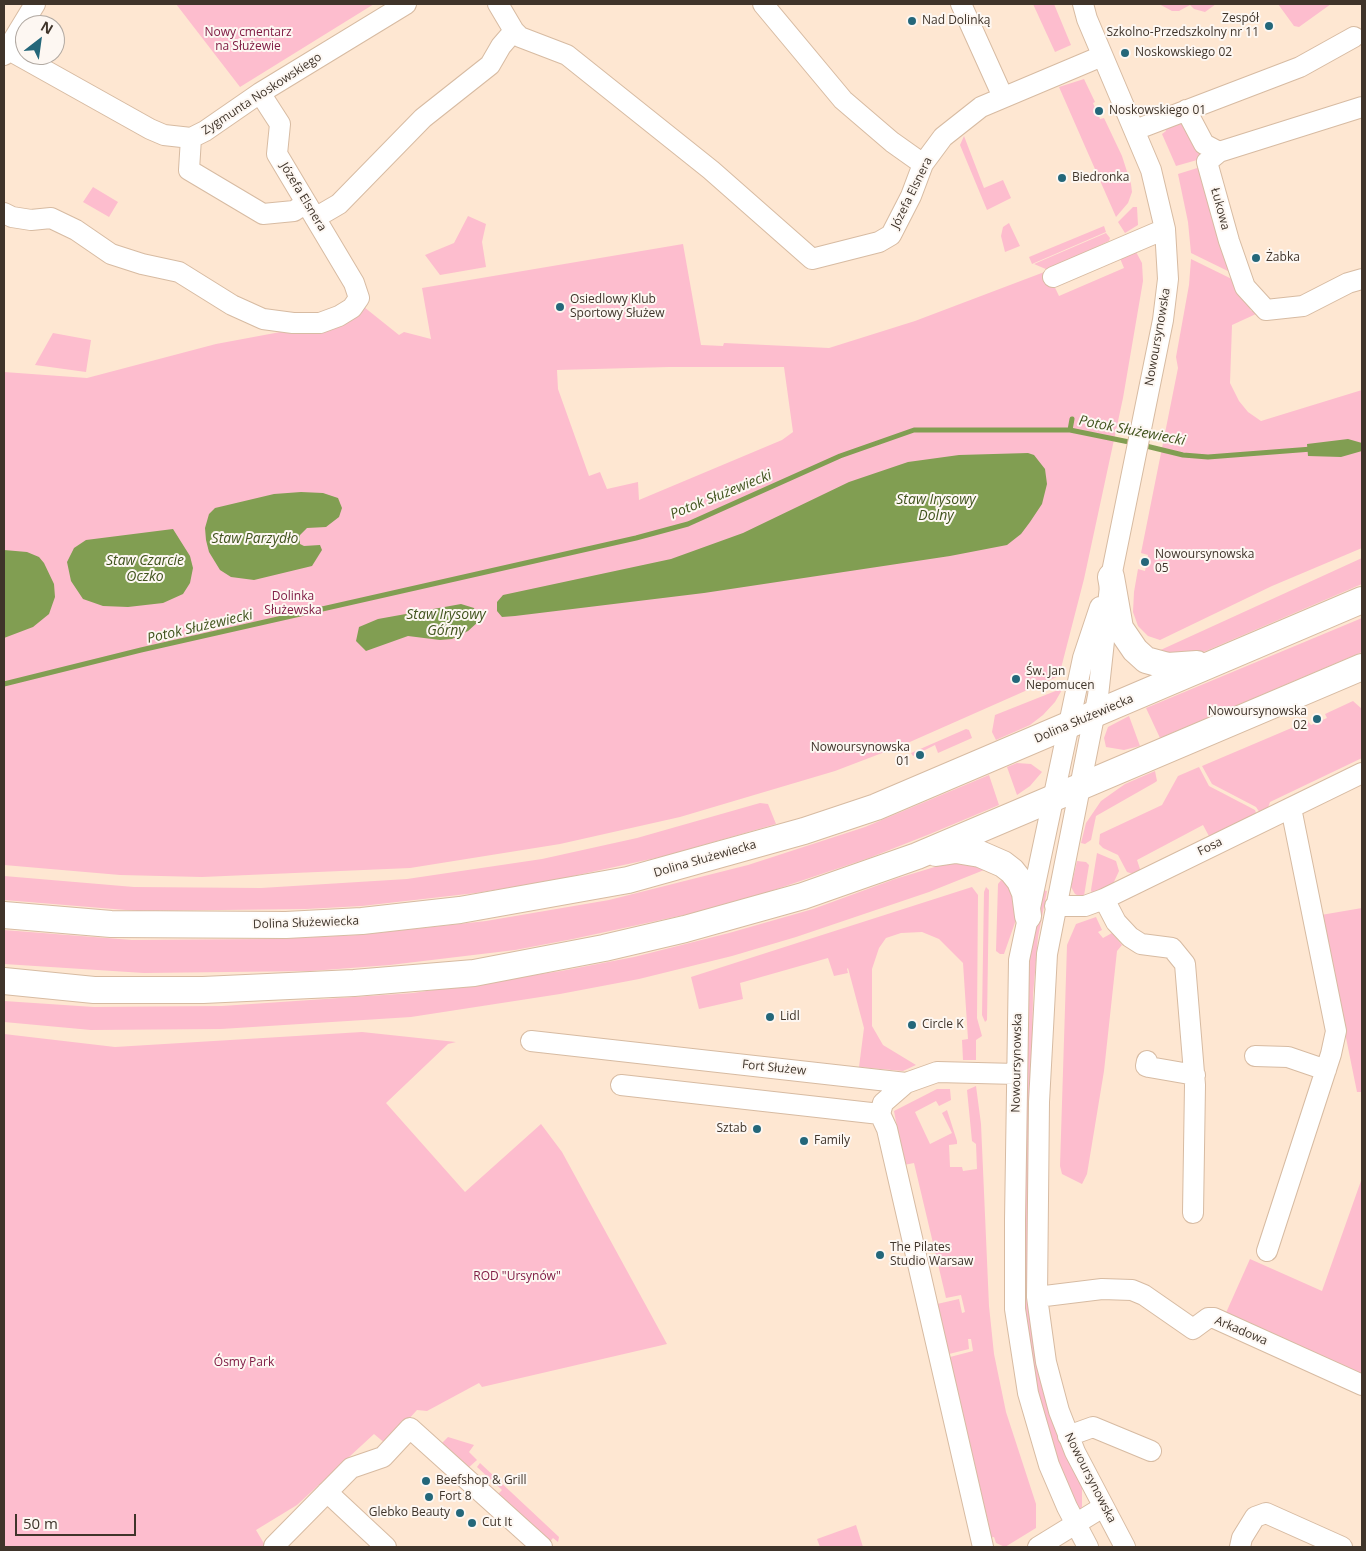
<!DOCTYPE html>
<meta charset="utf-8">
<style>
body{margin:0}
#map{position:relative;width:1366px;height:1551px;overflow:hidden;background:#fee7d2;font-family:"Open Sans",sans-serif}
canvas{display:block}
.frame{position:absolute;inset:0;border:5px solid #3f342a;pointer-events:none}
.north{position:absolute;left:15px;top:15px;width:50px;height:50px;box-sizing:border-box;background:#fdf7f2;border:1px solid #b1a9a2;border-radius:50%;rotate:30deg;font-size:14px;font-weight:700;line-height:20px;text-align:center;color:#3f342a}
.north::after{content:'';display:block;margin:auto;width:18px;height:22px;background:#24677a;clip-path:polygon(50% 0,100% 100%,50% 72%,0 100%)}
.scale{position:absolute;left:15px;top:1514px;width:121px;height:22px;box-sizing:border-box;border:2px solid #3f342a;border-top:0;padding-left:6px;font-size:15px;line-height:18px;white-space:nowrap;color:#3f342a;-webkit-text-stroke:4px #fdf7f2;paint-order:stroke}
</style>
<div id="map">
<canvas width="1366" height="1551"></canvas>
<div class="frame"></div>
<div class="north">N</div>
<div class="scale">50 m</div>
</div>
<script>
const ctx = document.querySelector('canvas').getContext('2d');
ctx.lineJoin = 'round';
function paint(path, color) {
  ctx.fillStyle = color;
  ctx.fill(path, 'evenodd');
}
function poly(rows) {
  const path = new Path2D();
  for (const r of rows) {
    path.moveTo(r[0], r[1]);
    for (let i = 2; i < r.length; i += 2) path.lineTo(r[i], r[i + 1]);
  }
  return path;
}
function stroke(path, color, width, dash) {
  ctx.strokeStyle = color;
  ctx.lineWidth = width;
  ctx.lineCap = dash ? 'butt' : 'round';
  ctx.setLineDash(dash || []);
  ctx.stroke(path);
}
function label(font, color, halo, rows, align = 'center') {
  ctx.font = font + ' "Open Sans",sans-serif';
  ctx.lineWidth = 4;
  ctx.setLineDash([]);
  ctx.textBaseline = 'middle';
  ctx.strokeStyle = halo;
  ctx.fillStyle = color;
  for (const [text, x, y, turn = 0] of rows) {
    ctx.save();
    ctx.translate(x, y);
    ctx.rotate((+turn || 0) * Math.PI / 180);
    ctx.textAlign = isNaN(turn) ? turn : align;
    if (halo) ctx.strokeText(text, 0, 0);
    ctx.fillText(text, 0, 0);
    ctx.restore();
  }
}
paint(poly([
 [176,4,374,4,240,87],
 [1033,4,1054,4,1071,45,1055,52],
 [1159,4,1216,4,1205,12,1194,9,1190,5,1179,11,1172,11],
 [1278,4,1331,4,1299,27,1294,26],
 [1084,79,1095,102,1093,103,1100,119,1104,118,1122,156,1131,184,1132,192,1128,203,1116,217,1059,87],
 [1179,122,1186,123,1204,158,1176,166,1162,134,1166,131,1164,127],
 [964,136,984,188,1003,180,1011,198,987,210,960,145],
 [1207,165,1236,275,1191,253,1188,222,1178,174],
 [93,187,118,202,109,217,83,202],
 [1133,207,1137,207,1138,225,1125,233,1118,222],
 [468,216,486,224,482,242,486,267,440,275,425,255,454,243],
 [1009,223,1020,246,1005,252,1001,236,1003,227],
 [1104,226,1106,232,1032,264,1029,257],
 [1106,233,1110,238,1109,241,1048,270,1034,264],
 [683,244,701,345,723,346,724,343,829,348,915,321,1047,271,1059,296,1124,268,1119,256,1135,250,1142,263,1143,281,1123,398,1084,579,1059,676,903,745,835,771,680,817,560,844,410,868,202,877,120,875,4,865,4,372,87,378,216,344,350,319,359,314,364,307,399,335,404,332,431,339,422,288],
 [669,367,784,367,793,432,782,440,639,500,638,482,607,489,600,472,589,476,558,389,557,370],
 [1191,259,1242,284,1251,311,1255,310,1256,314,1232,325,1230,383,1239,401,1248,412,1261,421,1362,390,1362,548,1272,586,1160,640,1148,636,1138,626,1133,612,1134,592,1138,569,1145,571,1148,555,1141,553,1178,368,1176,357,1189,285],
 [53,333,91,340,86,372,35,365],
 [1362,558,1362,584,1206,651,1196,654,1154,653],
 [1362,618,1362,652,1160,738,1146,708],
 [1063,688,1055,702,1043,715,1030,725,996,740,992,732,995,715],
 [1353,701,1362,709,1362,758,1270,802,1268,808,1260,813,1256,807,1212,784,1202,766,1308,721,1311,725,1327,718,1325,714],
 [1129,716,1140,746,1124,750,1106,747,1104,738,1108,727],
 [966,729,969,730,972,738,938,753,935,745,913,756,911,753],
 [1017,763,1031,764,1042,772,1030,786,1017,795,1007,767],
 [1199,767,1209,786,1255,810,1257,816,1210,838,1203,825,1137,860,1141,872,1133,874,1127,872,1118,855,1103,848,1099,844,1100,834,1162,805,1178,776],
 [1155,771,1157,781,1154,783,1096,816,1091,840,1085,844,1081,843,1086,823,1101,801,1125,784],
 [989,775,999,805,930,834,869,858,750,898,693,913,573,939,515,950,390,965,311,971,144,973,4,964,4,930,132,940,273,939,358,935,486,921,609,900,748,865,865,827],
 [760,803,768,804,776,824,665,856,550,881,476,893,362,906,306,909,138,911,4,900,4,876,134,887,261,888,407,879,542,859,637,838],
 [1097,853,1116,861,1119,871,1113,884,1092,895,1091,890],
 [961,859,989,868,929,892,796,937,732,956,639,979,560,994,411,1017,221,1029,91,1030,4,1022,4,1001,94,1007,222,1006,413,993,561,971,634,957,729,933,813,909,895,879],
 [1077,861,1086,862,1089,865,1084,896,1081,897,1075,894,1071,887],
 [1006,874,1018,914,1004,954,1000,954,996,951,998,884],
 [972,887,978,895,977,1018,982,1036,976,1040,976,1060,963,1060,962,1040,968,1039,963,963,939,939,922,932,901,933,886,938,879,948,872,969,872,1026,883,1045,916,1065,903,1071,859,1067,864,1028,848,968,847,969,848,973,834,976,828,958,740,983,743,999,699,1009,691,977],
 [986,887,989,890,987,1020,985,1022,982,1015,984,892],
 [1042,890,1047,891,1038,937,1033,995,1029,1246,1082,1487,1082,1507,1078,1511,1060,1469,1040,1407,1023,1297,1027,965],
 [1362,908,1362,1092,1357,1092,1321,915],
 [1096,917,1102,930,1098,932,1103,938,1112,933,1122,945,1117,951,1104,1071,1087,1174,1082,1184,1062,1174,1060,1166,1067,945,1076,924],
 [362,1032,456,1042,448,1044,386,1103,465,1192,541,1124,562,1152,667,1344,482,1387,479,1383,427,1411,417,1410,386,1444,374,1434,297,1505,256,1530,266,1547,4,1547,4,1034,115,1047],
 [976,1086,981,1124,989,1306,994,1354,1006,1412,1036,1504,1036,1528,1005,1547,996,1543,994,1537,989,1538,987,1527,989,1526,950,1357,973,1351,971,1339,968,1339,969,1349,949,1354,937,1304,959,1299,962,1313,965,1312,961,1295,946,1298,914,1163,904,1165,894,1111,937,1089,950,1089,951,1100,939,1106,936,1101,915,1112,930,1144,952,1133,942,1113,947,1110,957,1141,957,1144,949,1145,950,1167,962,1167,963,1171,977,1169,976,1144,972,1141,967,1090],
 [1362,1178,1362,1376,1225,1315,1250,1259,1322,1291],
 [448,1437,474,1445,469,1452,477,1460,467,1469,440,1445],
 [480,1463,559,1537,558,1542,553,1538,547,1545,495,1497,502,1490,477,1467],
 [856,1525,863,1547,820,1547,817,1539]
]), '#fdbdce');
paint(poly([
 [1348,439,1362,443,1362,451,1341,457,1308,456,1307,444],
 [1028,453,1034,455,1045,469,1047,484,1042,504,1030,522,1021,534,1007,545,950,556,704,593,515,616,502,617,497,611,497,602,503,595,671,559,743,533,849,482,908,462,959,455],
 [301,492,323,493,338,498,342,508,339,517,326,527,307,528,300,535,300,544,304,546,320,545,322,550,312,566,254,580,231,577,220,570,209,552,206,540,205,528,209,514,215,508,274,494],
 [173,529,190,556,193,568,190,583,183,594,163,603,128,607,103,606,83,599,71,581,67,562,74,548,86,540],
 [4,550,27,552,39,557,44,563,54,584,55,597,49,614,33,627,4,638],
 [461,604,474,608,478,622,468,631,452,639,440,640,408,636,366,651,356,641,359,627,378,619]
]), '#819e52');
stroke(poly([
 [1070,430,1072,419],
 [1142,445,1183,455,1208,457,1312,449],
 [4,684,141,650,636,538,688,524,840,456,914,430,1070,430,1134,443]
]), '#819e52', 5);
const minor = poly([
 [498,4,514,31,520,37,567,55,711,170,812,259,879,242,891,235,911,196,923,164,943,137,981,107,1102,56],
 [763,4,843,100,892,142,923,164],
 [961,4,1003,97],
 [1083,4,1087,19,1151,170,1165,229,1168,279,1163,320,1111,577,1098,696,1047,954,1039,1102,1037,1297,1046,1362,1059,1411,1075,1452,1125,1547],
 [7,49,150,129,164,135,191,138,205,131,260,93,406,4],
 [4,55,35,4],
 [1362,107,1219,152,1207,162,1229,241,1245,287,1266,310,1303,306,1348,283,1362,279],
 [1186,110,1204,144,1219,152],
 [1135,130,1300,67,1354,37],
 [191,138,189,170,263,214,294,211,306,203],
 [4,213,12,217,31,220,51,218,76,230,111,254,142,264,179,272,232,305,263,319,293,323,320,323,339,316,352,308,359,298,354,283,277,154,280,124,260,93],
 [315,218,339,204,423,118,490,65,501,46,514,31],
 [1053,277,1165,229],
 [1104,899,1116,922,1130,937,1141,944,1172,948,1185,964,1195,1085,1193,1213],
 [1055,906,1085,906,1104,899,1362,773],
 [531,1041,906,1083,937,1072,1017,1074],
 [1255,1056,1288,1057,1326,1070],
 [1147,1061,1146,1066,1149,1067,1195,1075],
 [621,1085,880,1114,887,1129,983,1547],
 [880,1114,883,1103,906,1083],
 [1267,1251,1331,1054,1336,1031,1291,808],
 [1037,1297,1102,1289,1132,1290,1144,1295,1193,1329,1208,1318,1214,1318,1362,1385],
 [1068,1436,1093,1427,1151,1451],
 [327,1492,386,1547],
 [274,1546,351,1468,383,1457,410,1428,542,1547],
 [1038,1547,1103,1507],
 [1088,1547,1067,1507,1049,1465,1028,1393,1015,1309,1015,1220,1019,960,1083,658,1100,607],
 [1240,1547,1242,1538,1255,1517,1266,1513,1342,1547]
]);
const major = poly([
 [1111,577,1120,628,1135,650,1146,660,1168,666,1197,664],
 [936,853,956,850,980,854,1003,864,1012,871,1020,881,1025,893,1028,916],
 [4,915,111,924,286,925,362,921,460,910,628,880,804,831,876,807,1362,600],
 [4,981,94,990,203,990,354,983,474,973,604,948,685,929,803,896,917,856,1362,667]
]);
stroke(minor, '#d7bba2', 22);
stroke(major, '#d7bba2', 28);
stroke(minor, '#fff', 20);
stroke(major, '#fff', 26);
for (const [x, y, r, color] of [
 [912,21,5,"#24677a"],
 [1269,26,5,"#24677a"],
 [1125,53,5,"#24677a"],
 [1099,111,5,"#24677a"],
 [1062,178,5,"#24677a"],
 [1256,258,5,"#24677a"],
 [560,307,5,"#24677a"],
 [1145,562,5,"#24677a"],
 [1016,679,5,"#24677a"],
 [1317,719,5,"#24677a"],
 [920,755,5,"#24677a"],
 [770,1017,5,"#24677a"],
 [912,1025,5,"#24677a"],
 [757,1129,5,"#24677a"],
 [804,1141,5,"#24677a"],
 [880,1255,5,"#24677a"],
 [426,1481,5,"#24677a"],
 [429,1497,5,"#24677a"],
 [460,1513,5,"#24677a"],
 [472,1523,5,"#24677a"]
]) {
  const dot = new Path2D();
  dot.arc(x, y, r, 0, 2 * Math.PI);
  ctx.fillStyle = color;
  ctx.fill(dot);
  stroke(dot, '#fdf7f2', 2);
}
label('12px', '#3f342a', '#fdf7f2', [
 ["Zespół",1259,19,"right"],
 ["Szkolno-Przedszkolny nr 11",1259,33,"right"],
 ["Nad Dolinką",922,21],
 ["Noskowskiego 02",1135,53],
 ["Noskowskiego 01",1109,111],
 ["Biedronka",1072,178],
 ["Żabka",1266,258],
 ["Osiedlowy Klub",570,300],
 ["Sportowy Służew",570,314],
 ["Nowoursynowska",1155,555],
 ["05",1155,569],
 ["Św. Jan",1026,672],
 ["Nepomucen",1026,686],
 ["Nowoursynowska",1307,712,"right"],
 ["02",1307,726,"right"],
 ["Nowoursynowska",910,748,"right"],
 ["01",910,762,"right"],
 ["Lidl",780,1017],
 ["Circle K",922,1025],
 ["Sztab",747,1129,"right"],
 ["Family",814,1141],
 ["The Pilates",890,1248],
 ["Studio Warsaw",890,1262],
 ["Beefshop & Grill",436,1481],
 ["Fort 8",439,1497],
 ["Glebko Beauty",450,1513,"right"],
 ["Cut It",482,1523]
], 'left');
label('12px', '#801d45', '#fdf7f2', [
 ["Nowy cmentarz",248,33],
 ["na Służewie",248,47],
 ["Dolinka",293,597],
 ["Służewska",293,611],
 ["ROD \"Ursynów\"",517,1277],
 ["Ósmy Park",244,1363]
]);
label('12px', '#3f342a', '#fdf7f2', [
 ["Zygmunta Noskowskiego",262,94,-33],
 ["Józefa Elsnera",912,193,-64],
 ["Józefa Elsnera",303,197,59],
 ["Łukowa",1220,209,75],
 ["Nowoursynowska",1158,337,-80],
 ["Dolina Służewiecka",1084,719,-23],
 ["Fosa",1210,847,-26],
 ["Dolina Służewiecka",705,859,-16],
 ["Dolina Służewiecka",306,923,-2],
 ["Nowoursynowska",1017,1063,-89],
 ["Fort Służew",774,1068,6],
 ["Arkadowa",1241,1331,23],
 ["Nowoursynowska",1090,1478,63]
]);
label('italic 14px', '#41541e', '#fdf7f2', [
 ["Potok Służewiecki",1132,431,11],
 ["Potok Służewiecki",721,495,-22],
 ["Staw Irysowy",936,500],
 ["Dolny",936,516],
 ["Staw Parzydło",255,539],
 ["Staw Czarcie",145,561],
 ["Oczko",145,577],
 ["Staw Irysowy",446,615],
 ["Górny",446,631],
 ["Potok Służewiecki",200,627,-13]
]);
</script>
